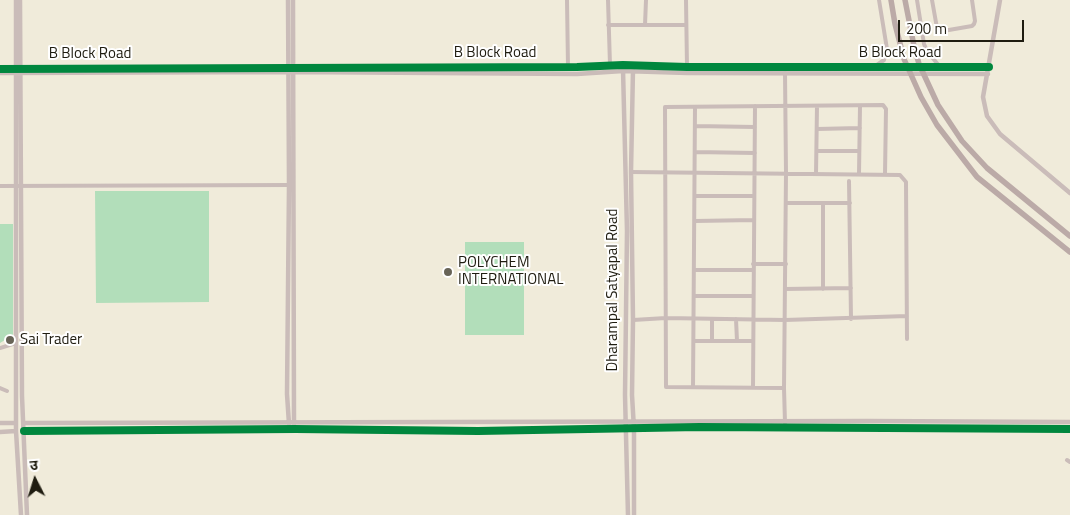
<!DOCTYPE html>
<meta charset="utf-8">
<style>
body{margin:0}
#map{position:relative;width:1070px;height:515px;overflow:hidden;background:#f0ebda;font-family:"Titillium Web","Noto Sans Devanagari",sans-serif}
canvas{display:block}
.north{position:absolute;left:10px;top:455px;width:50px;height:50px;-webkit-text-stroke:4px #fff;paint-order:stroke;rotate:355deg;font-size:14px;font-weight:700;line-height:20px;text-align:center;color:#1f1c10}
.north::after{content:'';display:block;margin:auto;width:18px;height:22px;background:#1f1c10;clip-path:polygon(50% 0,100% 100%,50% 72%,0 100%)}
.scale{position:absolute;left:898px;top:20px;width:126px;height:22px;box-sizing:border-box;border:2px solid #1f1c10;border-top:0;padding-left:6px;font-size:15px;line-height:18px;white-space:nowrap;color:#1f1c10;-webkit-text-stroke:4px #fff;paint-order:stroke}
</style>
<div id="map">
<canvas width="1070" height="515"></canvas>
<div class="north">उ</div>
<div class="scale">200 m</div>
</div>
<script>
const ctx = document.querySelector('canvas').getContext('2d');
ctx.lineJoin = 'round';
function paint(path, color) {
  ctx.fillStyle = color;
  ctx.fill(path, 'evenodd');
}
function poly(rows) {
  const path = new Path2D();
  for (const r of rows) {
    path.moveTo(r[0], r[1]);
    for (let i = 2; i < r.length; i += 2) path.lineTo(r[i], r[i + 1]);
  }
  return path;
}
function stroke(path, color, width, dash) {
  ctx.strokeStyle = color;
  ctx.lineWidth = width;
  ctx.lineCap = dash ? 'butt' : 'round';
  ctx.setLineDash(dash || []);
  ctx.stroke(path);
}
function label(font, color, halo, rows, align = 'center') {
  ctx.font = font + ' "Titillium Web",sans-serif';
  ctx.lineWidth = 4;
  ctx.setLineDash([]);
  ctx.textBaseline = 'middle';
  ctx.strokeStyle = halo;
  ctx.fillStyle = color;
  for (const [text, x, y, turn = 0] of rows) {
    ctx.save();
    ctx.translate(x, y);
    ctx.rotate((+turn || 0) * Math.PI / 180);
    ctx.textAlign = isNaN(turn) ? turn : align;
    if (halo) ctx.strokeText(text, 0, 0);
    ctx.fillText(text, 0, 0);
    ctx.restore();
  }
}
paint(poly([
 [95,191,209,191,209,302,96,303],
 [0,224,13,224,13,335,0,343],
 [465,242,524,242,524,335,465,335]
]), '#b2deba');
stroke(poly([
 [567,0,568,67],
 [608,0,610,65],
 [686,0,687,67],
 [917,0,924,44,927,51,940,67],
 [932,0,937,28,943,31,972,26,974,24,975,21,972,0],
 [608,25,686,25],
 [645,25,646,0],
 [874,67,884,60,887,49,879,0],
 [785,73,786,173,784,388,785,423],
 [695,126,755,127],
 [817,129,860,128],
 [817,151,859,151],
 [695,152,755,153],
 [631,172,900,175,906,182,907,339],
 [816,174,817,106],
 [859,174,860,106],
 [849,181,851,319],
 [0,186,290,185],
 [695,196,754,196],
 [786,203,850,203],
 [695,221,754,220],
 [753,264,786,264],
 [694,270,753,270],
 [785,289,851,288],
 [823,289,823,204],
 [694,296,753,296],
 [712,319,712,341],
 [736,319,737,341],
 [633,320,666,318,785,320,907,316],
 [694,341,753,341],
 [0,348,16,343],
 [693,387,695,107],
 [753,387,755,106],
 [0,388,7,391],
 [784,388,666,387,665,107,883,105,886,109,885,174],
 [1067,460,1070,462]
]), '#cabcb9', 4);
stroke(poly([
 [16,0,16,431,21,515],
 [20,0,22,396,27,515],
 [288,0,289,185,287,394,289,424],
 [293,0,294,424],
 [1000,0,983,97,987,116,1000,134,1070,193],
 [0,69,577,67,623,65,687,67,989,67],
 [623,69,627,231,625,395,628,515],
 [633,69,631,172,633,320,632,395,634,429,634,515],
 [0,73,293,72,577,74,623,71,687,73,988,74],
 [0,423,16,423],
 [24,423,867,421,1070,422],
 [24,431,295,429,478,431,699,427,1070,429],
 [0,432,16,431]
]), '#cabcb9', 4.5);
stroke(poly([
 [891,0,895,24,904,59,921,97,937,125,977,177,1070,252],
 [905,0,914,46,919,64,938,105,962,141,987,168,1070,236]
]), '#bbaaa7', 5.5);
stroke(poly([
 [0,69,577,67,623,65,687,67,989,67],
 [24,431,295,429,478,431,699,427,1070,429]
]), '#00873e', 8);
for (const [x, y, r, color] of [
 [448,272,5,"#686457"],
 [10,340,5,"#686457"]
]) {
  const dot = new Path2D();
  dot.arc(x, y, r, 0, 2 * Math.PI);
  ctx.fillStyle = color;
  ctx.fill(dot);
  stroke(dot, '#fff', 2);
}
label('15px', '#1f1c10', '#fff', [
 ["B Block Road",495,53],
 ["B Block Road",900,53],
 ["B Block Road",90,54],
 ["Dharampal Satyapal Road",613,290,-90]
]);
label('15px', '#1f1c10', '#fff', [
 ["POLYCHEM",458,263],
 ["INTERNATIONAL",458,280],
 ["Sai Trader",20,340]
], 'left');
</script>
